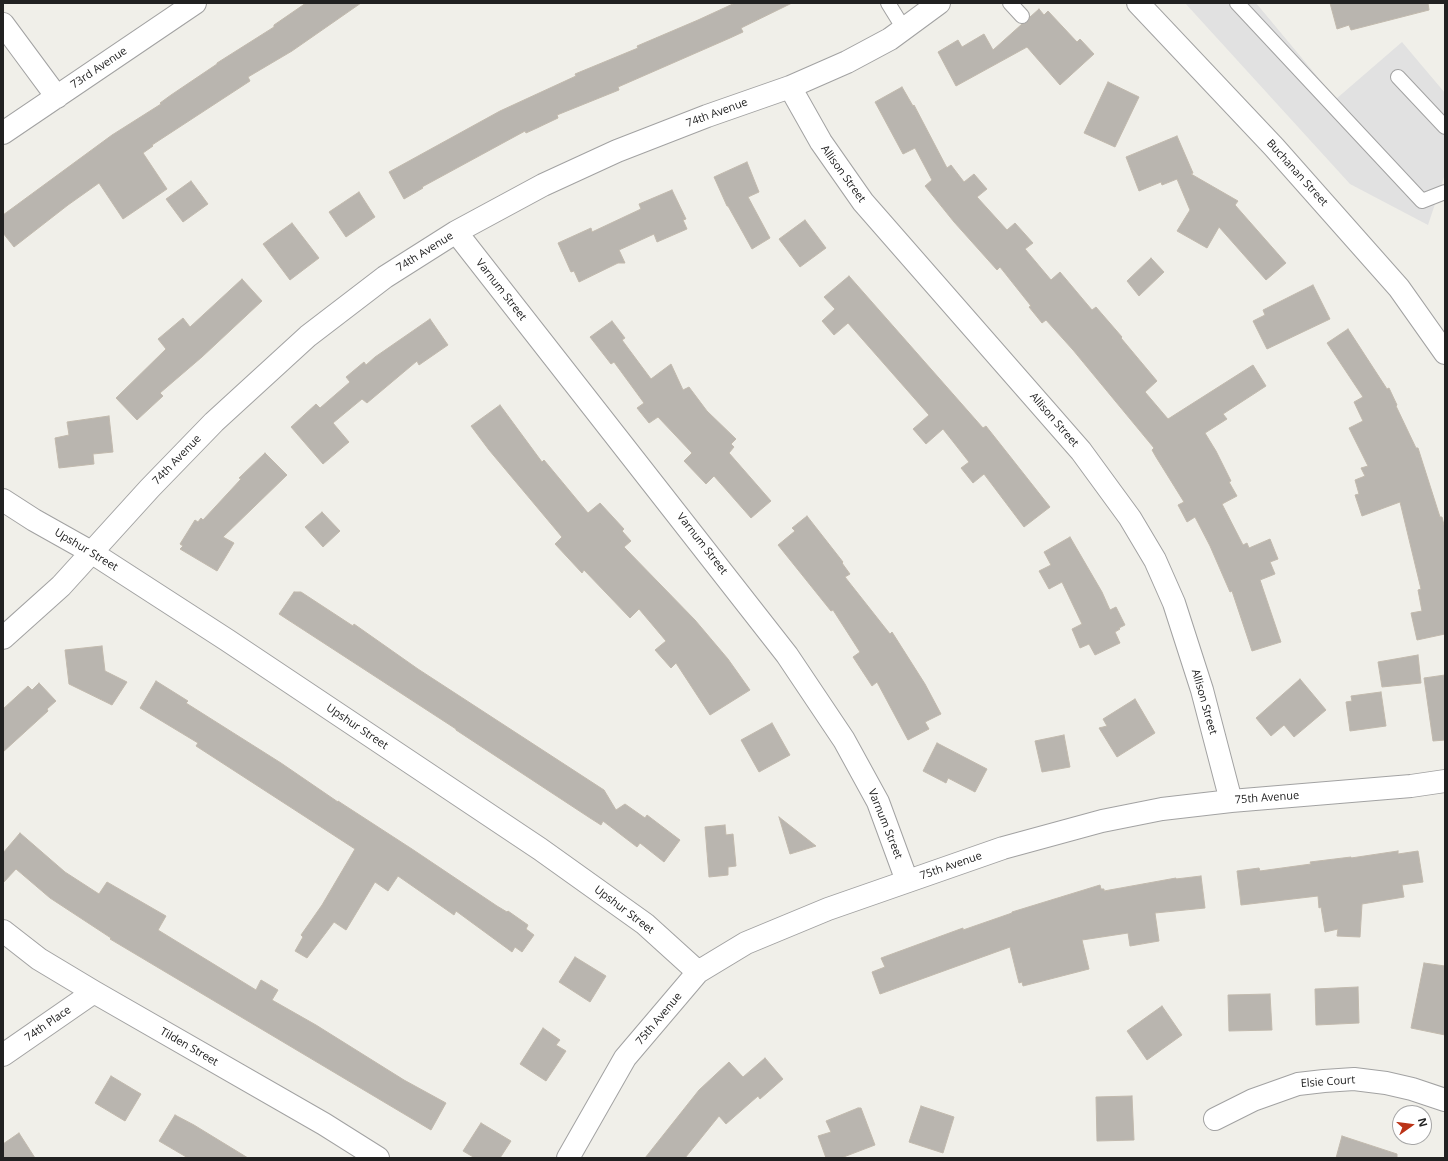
<!DOCTYPE html>
<style>
body{margin:0}
#map{position:relative;width:1448px;height:1161px;overflow:hidden;background:#f0efe9;font-family:"Open Sans",sans-serif}
canvas{display:block}
.frame{position:absolute;inset:0;border:4px solid #212121;pointer-events:none}
.north{position:absolute;left:1392px;top:1105px;width:40px;height:40px;box-sizing:border-box;background:#fff;border:1px solid #a6a6a6;border-radius:50%;rotate:76deg;font-size:11px;font-weight:700;line-height:16px;text-align:center;color:#212121}
.north::after{content:'';display:block;margin:auto;width:14px;height:18px;background:#bb3317;clip-path:polygon(50% 0,100% 100%,50% 72%,0 100%)}
</style>
<div id="map">
<canvas width="1448" height="1161"></canvas>
<div class="frame"></div>
<div class="north">N</div>
</div>
<script>
const ctx = document.querySelector('canvas').getContext('2d');
ctx.lineJoin = 'round';
function paint(path, color) {
  ctx.fillStyle = color;
  ctx.fill(path, 'evenodd');
}
function poly(rows) {
  const path = new Path2D();
  for (const r of rows) {
    path.moveTo(r[0], r[1]);
    for (let i = 2; i < r.length; i += 2) path.lineTo(r[i], r[i + 1]);
  }
  return path;
}
function stroke(path, color, width, dash) {
  ctx.strokeStyle = color;
  ctx.lineWidth = width;
  ctx.lineCap = dash ? 'butt' : 'round';
  ctx.setLineDash(dash || []);
  ctx.stroke(path);
}
function label(font, color, halo, rows, align = 'center') {
  ctx.font = font + ' "Open Sans",sans-serif';
  ctx.lineWidth = 3.5;
  ctx.setLineDash([]);
  ctx.textBaseline = 'middle';
  ctx.strokeStyle = halo;
  ctx.fillStyle = color;
  for (const [text, x, y, turn = 0] of rows) {
    ctx.save();
    ctx.translate(x, y);
    ctx.rotate((+turn || 0) * Math.PI / 180);
    ctx.textAlign = isNaN(turn) ? turn : align;
    if (halo) ctx.strokeText(text, 0, 0);
    ctx.fillText(text, 0, 0);
    ctx.restore();
  }
}
paint(poly([
 [1185,3,1256,3,1336,99,1402,42,1445,93,1445,174,1428,225,1350,184]
]), '#e1e1e1');
const building = poly([
 [306,3,361,3,292,51,248,77,250,81,152,145,153,146,143,153,167,189,123,219,99,183,68,205,14,247,3,233,3,215,112,135,161,104,160,103,171,95,217,64,217,63,274,27,274,25,306,3],
 [735,3,792,3,741,28,743,32,730,38,618,87,619,90,557,115,558,118,537,128,526,133,525,131,422,187,423,188,404,199,389,172,500,111,576,76,575,74,638,48,637,46,698,20,735,3],
 [1330,3,1428,3,1429,10,1351,30,1349,25,1337,29,1330,3],
 [1039,9,1044,15,1048,11,1077,42,1080,39,1094,54,1060,85,1027,47,956,86,938,52,958,40,962,47,984,34,993,50,1022,24,1027,22,1030,17,1039,9],
 [1108,82,1139,97,1115,147,1084,133,1108,82],
 [902,87,913,106,914,105,947,168,951,165,964,182,974,174,987,189,977,197,1007,230,1015,223,1033,243,1025,249,1051,280,1060,272,1092,310,1096,307,1122,337,1121,338,1157,381,1145,392,1168,419,1253,365,1266,386,1223,414,1227,419,1205,433,1216,451,1231,481,1229,482,1237,496,1222,504,1243,545,1247,543,1249,548,1270,539,1278,559,1270,562,1275,574,1260,580,1281,642,1252,651,1232,591,1230,592,1210,546,1195,517,1187,522,1178,505,1184,502,1156,457,1152,450,1154,448,1073,350,1046,320,1042,323,1029,307,1031,306,1000,267,997,270,954,222,925,186,932,180,915,148,903,154,875,102,902,87],
 [1177,136,1193,173,1191,174,1238,201,1235,205,1286,263,1266,280,1219,227,1207,248,1177,231,1190,210,1177,179,1162,185,1161,182,1139,191,1126,157,1177,136],
 [747,162,759,192,748,197,770,238,752,249,728,206,727,206,714,177,747,162],
 [191,181,208,204,183,222,166,199,191,181],
 [672,190,686,219,683,220,687,229,657,242,654,234,619,250,625,263,618,263,579,282,574,271,571,272,558,243,591,228,592,232,641,209,639,204,672,190],
 [359,192,375,217,346,237,329,212,359,192],
 [805,220,826,248,800,267,779,239,805,220],
 [292,223,319,258,290,280,263,244,292,223],
 [1151,258,1164,272,1139,296,1127,281,1151,258],
 [849,276,983,428,986,426,1050,507,1024,527,984,474,973,483,961,468,969,462,943,429,926,444,913,429,929,415,848,323,834,335,822,321,835,309,824,297,849,276],
 [242,279,262,301,202,357,160,393,163,396,137,420,116,398,166,349,158,339,183,318,190,327,242,279],
 [1313,285,1330,319,1267,349,1253,321,1265,315,1263,310,1313,285],
 [430,319,448,345,419,365,417,361,367,403,362,399,333,423,349,442,323,464,291,427,316,404,320,408,350,382,346,377,364,362,366,365,375,357,430,319],
 [612,321,625,338,622,340,651,379,671,364,683,390,689,387,707,411,736,439,731,444,734,447,729,453,771,501,751,518,714,476,706,484,684,461,692,453,658,417,649,423,637,408,644,403,614,362,611,364,590,337,612,321],
 [1348,329,1387,389,1389,388,1397,405,1396,406,1416,448,1418,448,1440,517,1442,517,1445,529,1445,634,1417,640,1411,613,1422,611,1418,590,1421,589,1400,502,1362,516,1355,495,1359,494,1355,480,1365,476,1361,468,1368,466,1349,428,1363,421,1354,402,1363,397,1327,343,1348,329],
 [500,405,542,462,544,460,588,513,600,503,624,529,622,531,631,541,624,547,695,620,728,659,750,690,710,715,676,663,671,668,655,650,666,641,639,609,630,618,584,570,582,573,555,544,562,537,489,450,471,426,500,405],
 [109,416,113,452,93,454,94,464,59,468,55,438,69,435,67,422,109,416],
 [265,453,287,475,223,537,234,543,217,571,180,549,183,546,180,544,195,520,198,522,201,518,203,520,241,479,239,478,265,453],
 [322,512,340,531,323,547,305,527,322,512],
 [807,516,843,562,842,563,850,574,845,577,890,634,892,632,925,684,941,714,925,722,929,729,908,740,877,682,872,686,853,657,860,652,833,610,831,611,778,545,795,531,792,528,807,516],
 [1070,537,1102,592,1110,610,1116,607,1125,625,1119,628,1120,629,1115,632,1120,643,1095,655,1089,644,1080,648,1072,629,1082,624,1062,582,1049,589,1039,571,1051,565,1044,552,1070,537],
 [294,592,301,592,353,626,354,624,418,669,604,790,616,810,625,804,645,818,647,815,680,840,664,862,640,843,637,847,603,821,601,825,590,818,456,730,456,729,279,614,294,592],
 [102,646,105,671,127,682,112,705,69,684,65,650,102,646],
 [1418,655,1421,683,1382,687,1378,662,1418,655],
 [1445,675,1445,740,1433,741,1424,678,1445,675],
 [1300,679,1326,710,1294,737,1284,725,1271,736,1256,718,1300,679],
 [156,681,188,701,186,703,281,763,338,802,338,801,412,849,497,906,507,912,508,911,528,925,526,929,534,935,522,952,515,947,512,952,456,911,454,915,398,876,388,891,375,882,346,930,334,922,307,958,295,951,303,937,301,935,322,905,355,849,196,746,198,743,140,708,156,681],
 [39,683,56,701,47,709,48,711,3,752,3,709,28,686,32,690,39,683],
 [1381,692,1386,726,1350,731,1346,702,1352,701,1351,696,1381,692],
 [1135,699,1155,733,1117,757,1099,728,1107,726,1103,719,1135,699],
 [772,723,790,755,759,772,741,740,772,723],
 [1064,735,1070,767,1042,772,1035,741,1064,735],
 [937,743,987,769,975,792,948,778,946,783,923,771,937,743],
 [779,817,816,846,790,854,779,817],
 [725,825,726,835,733,834,736,866,728,867,728,875,709,877,705,827,725,825],
 [20,833,65,872,99,894,107,882,166,916,158,930,256,990,261,980,278,990,272,1000,316,1025,404,1080,446,1103,431,1130,110,939,111,938,50,898,16,869,3,883,3,853,20,833],
 [1398,851,1398,854,1418,851,1423,882,1402,885,1404,897,1362,904,1360,937,1337,936,1338,929,1325,932,1321,907,1319,908,1318,896,1241,905,1237,871,1259,868,1260,871,1311,864,1310,862,1351,857,1351,858,1398,851],
 [1201,876,1205,908,1155,913,1159,941,1130,946,1128,933,1082,940,1089,969,1023,986,1022,982,1019,983,1010,947,880,994,872,972,885,967,881,958,963,928,963,930,1012,913,1012,912,1100,885,1101,889,1104,889,1104,891,1176,878,1176,879,1201,876],
 [575,957,606,976,590,1002,559,982,575,957],
 [1424,963,1445,966,1445,1035,1411,1028,1424,963],
 [1358,987,1359,1023,1316,1025,1315,989,1358,987],
 [1270,994,1272,1030,1229,1031,1228,995,1270,994],
 [1162,1006,1182,1035,1147,1060,1127,1031,1162,1006],
 [543,1028,560,1040,556,1045,566,1051,546,1081,520,1064,543,1028],
 [765,1058,783,1079,760,1099,758,1096,726,1124,719,1116,685,1158,645,1158,699,1090,729,1062,743,1077,765,1058],
 [111,1076,141,1094,125,1121,95,1103,111,1076],
 [1132,1096,1134,1140,1097,1141,1096,1097,1132,1096],
 [921,1106,954,1117,943,1153,909,1142,921,1106],
 [858,1108,861,1108,875,1145,841,1158,826,1158,818,1136,831,1132,826,1121,858,1108],
 [175,1115,194,1125,248,1158,188,1158,159,1141,175,1115],
 [481,1123,511,1141,500,1158,475,1158,463,1151,481,1123],
 [19,1133,35,1158,3,1158,3,1144,19,1133],
 [1342,1136,1397,1154,1397,1158,1336,1158,1342,1136]
]);
paint(building, '#b9b5af');
stroke(building, '#c1b9ad', 1);
const service = poly([
 [888,3,904,29],
 [1010,3,1022,16],
 [1237,3,1422,201,1445,192],
 [1398,77,1445,127]
]);
const minor = poly([
 [1138,3,1274,147,1399,288,1445,353],
 [3,24,57,97],
 [790,87,821,142,863,202,1081,451,1130,518,1155,560,1174,603,1202,690,1231,801],
 [3,133,195,3],
 [456,232,787,655,844,740,878,802,907,881],
 [3,500,34,520,91,552,227,640,540,849,645,924,698,972],
 [3,638,61,586,150,488,214,422,308,336,385,277,456,232,543,185,617,151,707,116,790,87,847,62,890,39,939,3],
 [3,931,39,959,94,992,324,1124,378,1158],
 [3,1055,94,992],
 [1215,1119,1253,1100,1298,1084,1324,1081,1354,1079,1386,1083,1412,1089,1445,1100],
 [568,1158,625,1058,698,972,746,943,828,909,1003,848,1102,821,1162,809,1231,801,1411,786,1445,781]
]);
stroke(service, '#a2a2a2', 16);
stroke(minor, '#a2a2a2', 24);
stroke(service, '#fff', 14);
stroke(minor, '#fff', 22);
label('11px', '#212121', '#fff', [
 ["73rd Avenue",99,68,-34],
 ["74th Avenue",717,113,-20],
 ["Buchanan Street",1297,173,48],
 ["Allison Street",843,174,54],
 ["74th Avenue",425,252,-32],
 ["Varnum Street",501,290,52],
 ["Allison Street",1054,420,49],
 ["74th Avenue",177,460,-46],
 ["Varnum Street",702,544,52],
 ["Upshur Street",86,550,31],
 ["Allison Street",1204,702,74],
 ["Upshur Street",357,727,34],
 ["75th Avenue",1267,798,-4],
 ["Varnum Street",885,824,68],
 ["75th Avenue",951,866,-19],
 ["Upshur Street",624,910,37],
 ["75th Avenue",659,1019,-50],
 ["74th Place",48,1024,-35],
 ["Tilden Street",189,1047,30],
 ["Elsie Court",1328,1082,-4]
]);
</script>
